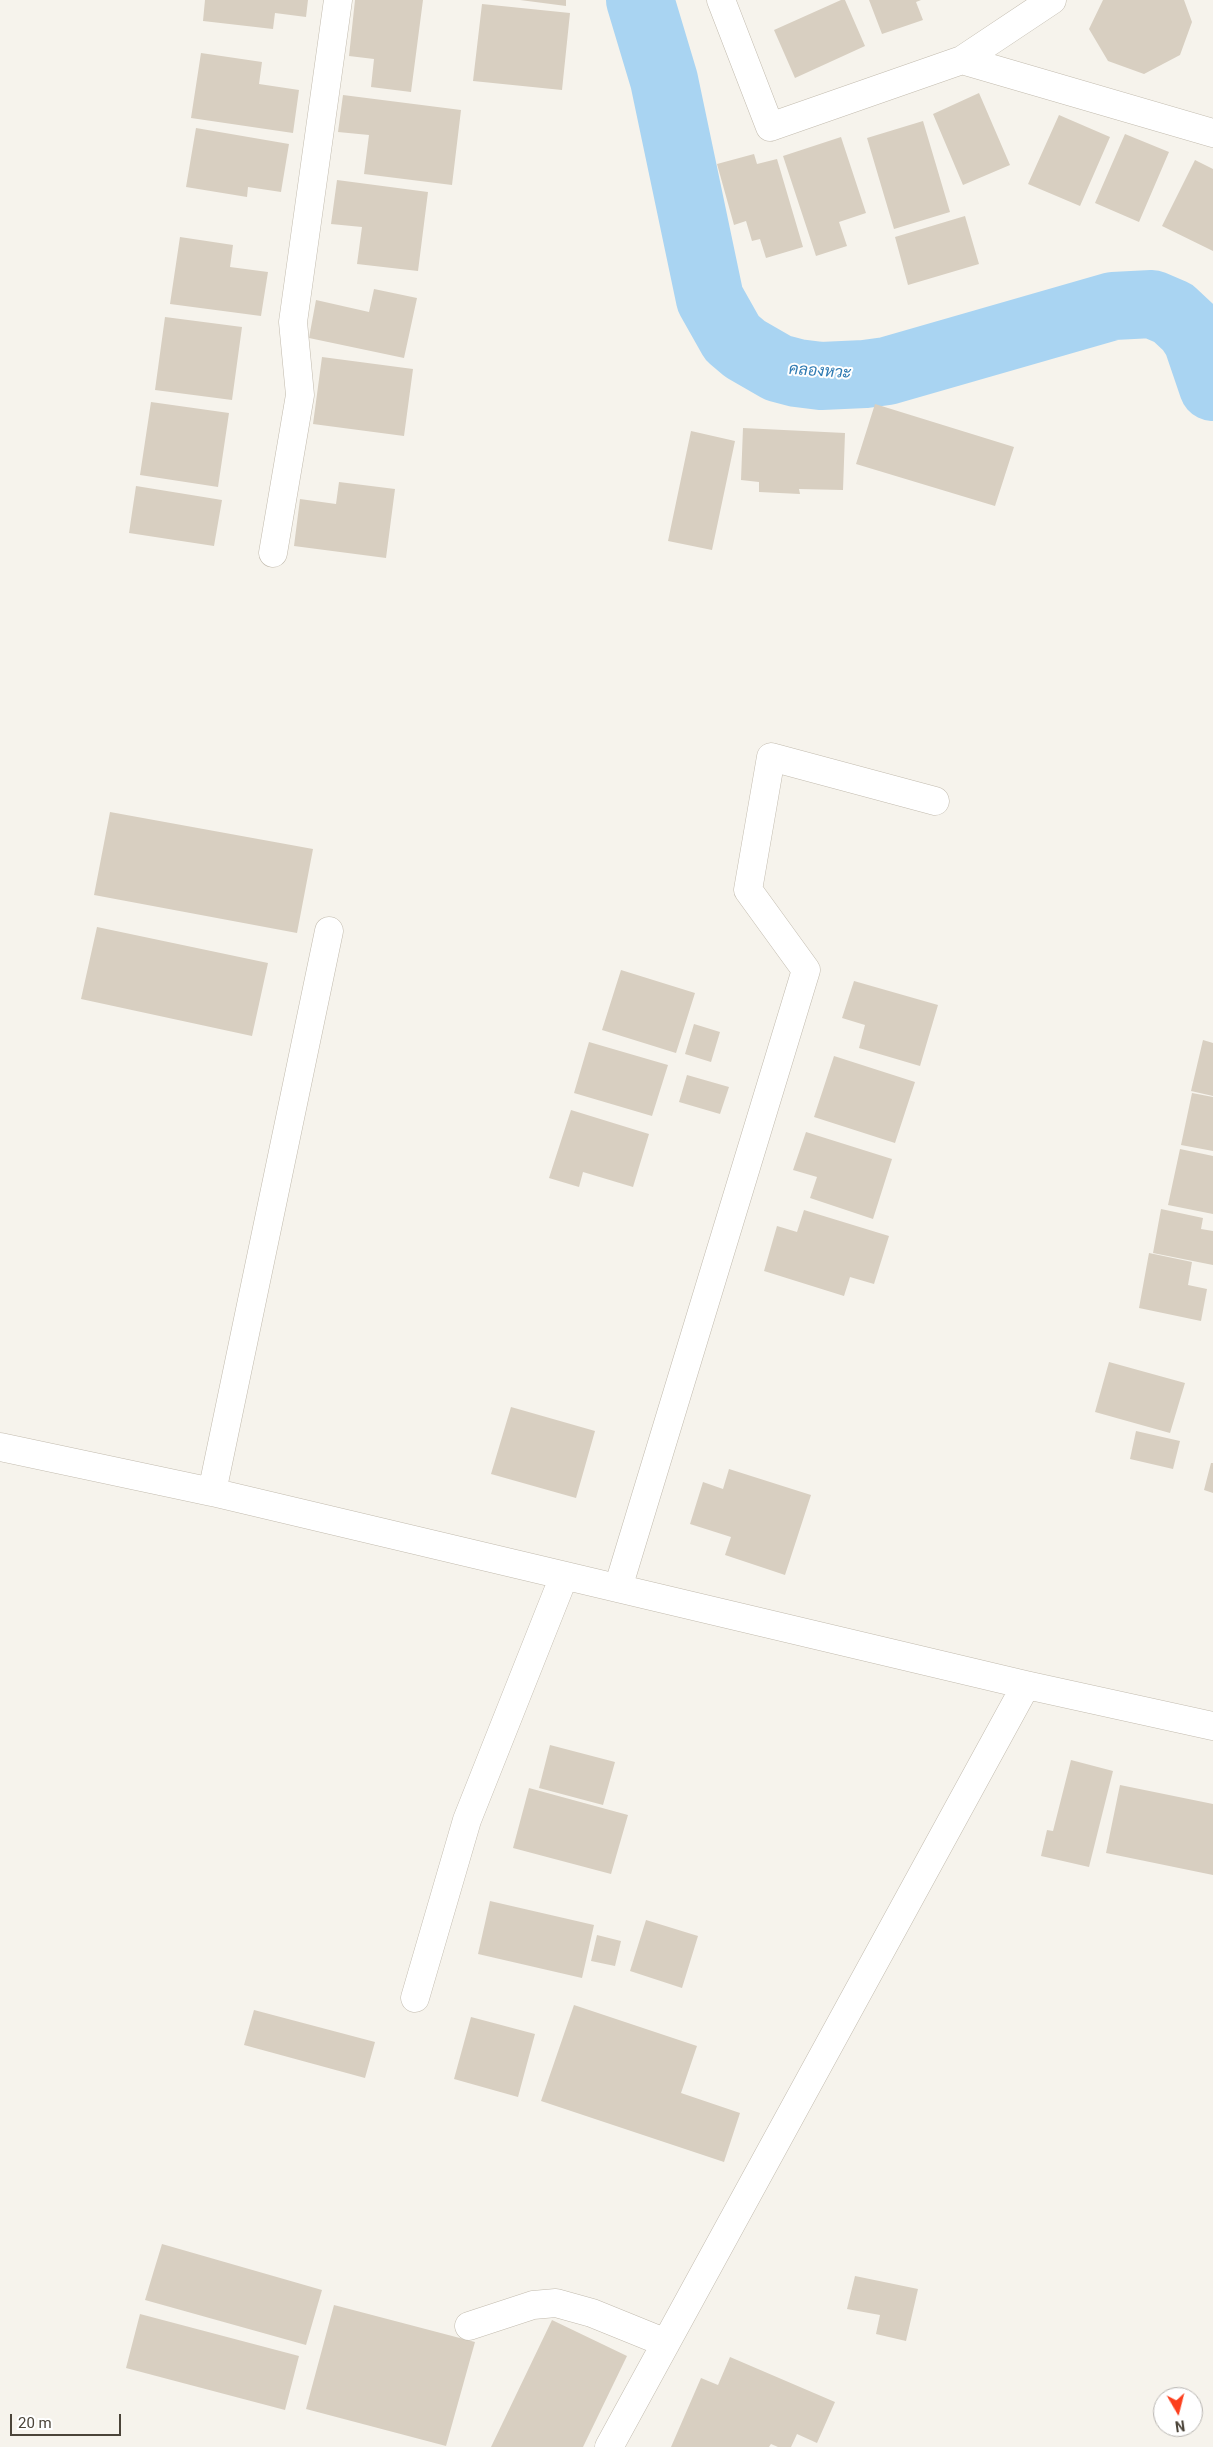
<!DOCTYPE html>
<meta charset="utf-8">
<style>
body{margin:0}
#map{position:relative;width:1213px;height:2447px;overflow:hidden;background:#f6f3ec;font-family:Roboto,sans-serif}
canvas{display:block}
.north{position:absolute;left:1153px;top:2387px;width:50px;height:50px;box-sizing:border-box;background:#fff;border:1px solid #b7b4b0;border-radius:50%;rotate:172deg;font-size:14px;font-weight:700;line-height:20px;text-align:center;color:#4b4439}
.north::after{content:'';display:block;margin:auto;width:18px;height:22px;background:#fc3f1d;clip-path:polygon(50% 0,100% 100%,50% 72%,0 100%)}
.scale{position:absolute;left:10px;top:2414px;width:111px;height:22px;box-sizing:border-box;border:2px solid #4b4439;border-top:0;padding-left:6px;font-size:15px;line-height:18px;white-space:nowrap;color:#4b4439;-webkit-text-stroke:4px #fff;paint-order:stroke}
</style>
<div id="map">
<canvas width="1213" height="2447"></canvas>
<div class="north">N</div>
<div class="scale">20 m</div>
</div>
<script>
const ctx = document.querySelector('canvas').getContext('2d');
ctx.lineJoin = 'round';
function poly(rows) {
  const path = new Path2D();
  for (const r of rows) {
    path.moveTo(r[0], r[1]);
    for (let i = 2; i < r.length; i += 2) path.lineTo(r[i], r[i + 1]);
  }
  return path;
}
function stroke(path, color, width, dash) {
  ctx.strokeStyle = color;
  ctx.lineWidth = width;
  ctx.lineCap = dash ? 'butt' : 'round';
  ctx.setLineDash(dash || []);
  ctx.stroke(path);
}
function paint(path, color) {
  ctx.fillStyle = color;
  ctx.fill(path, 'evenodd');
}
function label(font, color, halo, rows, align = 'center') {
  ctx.font = font + ' Roboto,Sarabun,sans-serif';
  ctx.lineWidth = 4;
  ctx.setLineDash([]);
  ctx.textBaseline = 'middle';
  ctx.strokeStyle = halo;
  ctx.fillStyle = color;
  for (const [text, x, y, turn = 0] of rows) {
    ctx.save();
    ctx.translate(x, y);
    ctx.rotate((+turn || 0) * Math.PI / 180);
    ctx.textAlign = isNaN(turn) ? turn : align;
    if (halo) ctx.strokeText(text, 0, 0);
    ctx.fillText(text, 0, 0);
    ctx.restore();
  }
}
stroke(poly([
 [640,0,664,80,710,299,732,338,745,349,778,368,797,373,821,376,865,374,887,371,1113,306,1152,304,1173,313,1189,328,1197,340,1213,387]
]), '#a9d4f2', 68);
paint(poly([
 [205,0,308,0,306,17,275,13,273,29,203,21],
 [355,0,423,0,411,92,371,87,374,59,349,56],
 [520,0,566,0,566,6],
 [841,0,845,0,865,46,795,78,774,30],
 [869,0,921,0,916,2,923,20,882,34],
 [1103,0,1184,0,1192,22,1180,55,1144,74,1108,61,1089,29],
 [482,4,570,13,562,90,473,81],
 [201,53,262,62,259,84,299,90,293,133,191,118],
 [979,93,1010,165,963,185,933,114],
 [343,95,461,110,452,185,364,174,369,135,338,132],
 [1059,115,1110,137,1080,206,1028,184],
 [923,121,950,212,894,229,867,138],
 [196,128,289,144,281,192,248,187,247,197,186,187],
 [1125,134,1169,152,1139,222,1095,203],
 [841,137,866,213,839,222,847,246,816,256,783,156],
 [754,154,757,164,777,159,803,247,766,258,760,239,752,241,746,221,734,225,717,164],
 [1195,160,1213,169,1213,251,1162,226],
 [337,180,428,192,418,271,357,264,362,227,331,224],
 [965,216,979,264,908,285,895,237],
 [180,237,233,245,230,267,268,272,261,316,170,304],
 [374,289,417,298,404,358,309,338,316,300,369,312],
 [165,317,242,327,232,400,155,390],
 [322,357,413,369,404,436,313,424],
 [151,402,229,413,218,487,140,475],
 [875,404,1014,447,995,506,856,464],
 [743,428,845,433,843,490,799,489,800,494,759,492,759,482,741,480],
 [691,431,735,441,712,550,668,541],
 [339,482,395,489,386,558,294,546,300,499,336,504],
 [136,486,222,500,214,546,129,533],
 [110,812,313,849,297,933,94,895],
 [97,927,268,963,252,1036,81,999],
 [621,970,695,993,676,1053,602,1030],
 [854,981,938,1005,920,1066,859,1048,865,1025,842,1018],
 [694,1024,720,1032,711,1062,685,1054],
 [1203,1040,1213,1043,1213,1096,1191,1091],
 [589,1042,668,1065,652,1116,574,1093],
 [834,1056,915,1082,895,1143,814,1117],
 [687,1075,729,1087,720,1114,679,1102],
 [1192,1093,1213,1097,1213,1151,1181,1145],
 [571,1110,649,1134,633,1187,583,1172,579,1187,549,1178],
 [806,1132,892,1159,873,1219,810,1198,817,1177,793,1170],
 [1180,1149,1213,1156,1213,1214,1168,1205],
 [1161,1209,1203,1218,1201,1229,1213,1231,1213,1265,1153,1253],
 [804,1210,889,1236,874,1284,850,1277,844,1296,764,1271,777,1226,797,1232],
 [1149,1253,1192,1262,1188,1285,1207,1289,1201,1321,1139,1308],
 [1109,1362,1185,1383,1170,1433,1095,1412],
 [511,1407,595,1431,576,1498,491,1474],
 [1136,1431,1180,1441,1173,1469,1130,1459],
 [1211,1463,1213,1463,1213,1493,1204,1490],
 [729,1469,811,1495,785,1575,725,1555,731,1537,690,1524,703,1482,723,1489],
 [550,1745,615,1762,603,1805,539,1788],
 [1071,1760,1113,1771,1089,1867,1041,1856,1047,1830,1053,1831],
 [1120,1785,1213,1804,1213,1875,1106,1853],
 [529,1788,628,1815,611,1874,513,1848],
 [490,1901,594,1925,582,1978,478,1954],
 [646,1920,698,1936,682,1988,630,1971],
 [597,1935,621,1941,615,1966,591,1961],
 [574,2005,697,2046,681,2093,740,2113,724,2162,541,2101],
 [254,2010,375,2042,365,2078,244,2045],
 [471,2017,535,2034,518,2097,454,2079],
 [162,2244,322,2290,306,2345,145,2300],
 [855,2276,918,2289,906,2341,876,2334,880,2315,847,2309],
 [334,2305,475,2342,446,2446,306,2409],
 [140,2314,299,2356,285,2410,126,2368],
 [552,2320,627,2356,583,2447,491,2447],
 [730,2357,835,2402,817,2443,797,2434,791,2447,778,2447,771,2444,769,2447,671,2447,701,2378,718,2385]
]), '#d8cfc1');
const minor = poly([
 [721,0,770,127,962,60,1052,0],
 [962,60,1213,133],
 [273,553,300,395,293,322,338,0],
 [0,1447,212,1492,1026,1685,1213,1726],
 [212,1492,329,931],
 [618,1588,806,970,748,890,771,757,935,801],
 [415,1998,467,1820,564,1576],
 [469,2326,533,2305,556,2303,592,2313,666,2343],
 [609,2447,1026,1685]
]);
stroke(minor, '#c2bbae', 29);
stroke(minor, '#fff', 28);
label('italic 16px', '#2e7ab2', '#fff', [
 ["คลองหวะ",820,372,4]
]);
</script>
